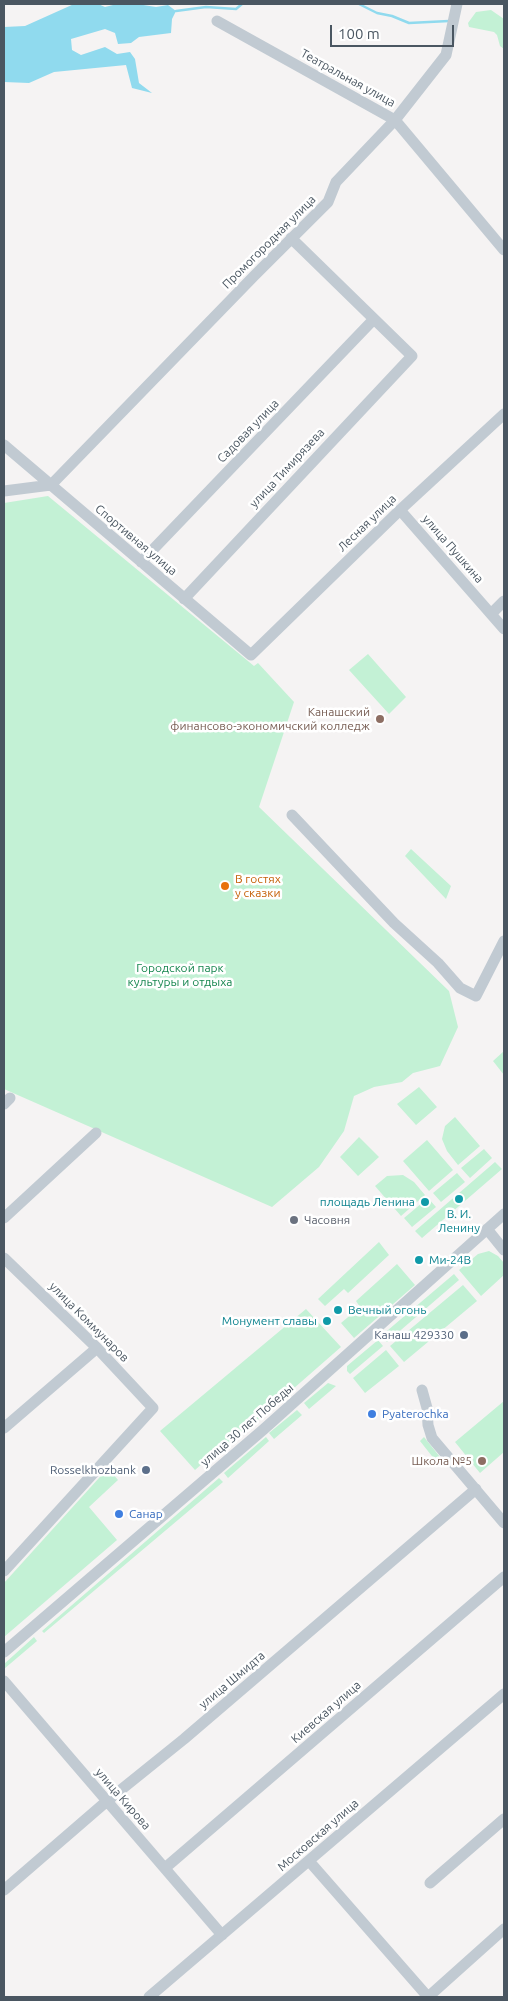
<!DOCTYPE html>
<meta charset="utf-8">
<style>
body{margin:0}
#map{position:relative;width:508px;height:2001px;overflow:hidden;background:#f5f3f3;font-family:Ubuntu,sans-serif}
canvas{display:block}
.frame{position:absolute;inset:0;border:5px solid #4a5661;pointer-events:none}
.scale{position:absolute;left:330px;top:25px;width:124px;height:22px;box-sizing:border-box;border:2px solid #4a5661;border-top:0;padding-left:6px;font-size:15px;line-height:18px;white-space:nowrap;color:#4a5661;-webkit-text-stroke:4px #fff;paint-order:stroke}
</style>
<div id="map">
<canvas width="508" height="2001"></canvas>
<div class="frame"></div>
<div class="scale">100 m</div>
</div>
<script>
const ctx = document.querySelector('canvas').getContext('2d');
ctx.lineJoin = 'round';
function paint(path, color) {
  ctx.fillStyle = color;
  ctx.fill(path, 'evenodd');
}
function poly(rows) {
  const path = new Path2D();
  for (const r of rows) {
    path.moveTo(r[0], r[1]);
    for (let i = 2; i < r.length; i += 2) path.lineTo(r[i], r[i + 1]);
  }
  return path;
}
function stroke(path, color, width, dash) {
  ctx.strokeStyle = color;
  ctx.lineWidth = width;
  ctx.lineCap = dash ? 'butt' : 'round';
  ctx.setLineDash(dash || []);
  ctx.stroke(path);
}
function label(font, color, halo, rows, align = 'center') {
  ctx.font = font + ' Ubuntu,sans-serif';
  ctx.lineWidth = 5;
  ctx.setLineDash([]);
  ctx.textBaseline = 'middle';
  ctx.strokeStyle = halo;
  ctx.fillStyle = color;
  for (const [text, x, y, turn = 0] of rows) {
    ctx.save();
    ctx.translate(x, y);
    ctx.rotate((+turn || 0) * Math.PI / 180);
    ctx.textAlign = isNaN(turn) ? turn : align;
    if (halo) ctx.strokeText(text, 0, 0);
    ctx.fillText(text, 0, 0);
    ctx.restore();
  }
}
paint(poly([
 [491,10,504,19,504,49,500,46,497,35,494,32,469,27,468,23,476,12],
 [48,496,254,666,258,663,294,702,259,807,449,991,458,1027,440,1066,413,1073,402,1082,374,1087,354,1096,344,1131,319,1167,272,1207,4,1089,4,503],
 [368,654,406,697,389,714,349,670],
 [411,849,451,886,446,899,405,856],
 [504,1051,504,1075,493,1061],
 [419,1087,437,1107,416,1125,397,1104],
 [455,1117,480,1146,458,1165,447,1151,442,1139,445,1126],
 [359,1137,379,1157,358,1176,340,1157],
 [427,1140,453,1170,429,1191,403,1161],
 [484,1149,492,1158,470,1178,461,1168],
 [495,1162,502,1169,422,1238,415,1231],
 [457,1173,465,1182,441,1202,433,1193],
 [403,1175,414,1182,425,1195,401,1216,375,1186,387,1176],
 [428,1198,436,1207,412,1227,404,1218],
 [379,1242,389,1255,348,1293,344,1289,325,1306,318,1299],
 [489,1251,498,1256,504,1263,504,1275,481,1296,459,1270,478,1254],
 [397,1264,415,1285,354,1338,341,1323,360,1307,356,1301],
 [454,1274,459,1280,387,1342,381,1336],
 [463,1285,477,1301,404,1362,390,1346],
 [306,1309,341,1347,206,1465,203,1463,195,1470,160,1431],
 [378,1340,383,1346,350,1374,347,1371,347,1366],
 [386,1350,399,1366,365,1393,353,1378],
 [328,1383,336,1386,309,1409,304,1403],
 [504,1401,504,1452,480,1473,455,1442],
 [297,1410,302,1415,274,1439,269,1433],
 [266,1437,269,1441,228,1478,224,1473],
 [424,1437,440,1457,435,1460,420,1441],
 [108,1468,118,1480,89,1507,117,1540,4,1637,4,1583],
 [219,1478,223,1482,44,1633,42,1631],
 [34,1637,37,1641,4,1669,4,1664]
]), '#c3f1d5');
paint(poly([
 [74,4,98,4,105,7,117,4,137,4,156,7,168,5,176,11,172,19,171,33,139,37,131,43,118,44,115,33,105,29,71,39,72,50,81,55,105,47,117,54,130,52,135,59,139,83,152,93,132,88,126,65,54,72,29,83,4,82,4,27,25,26]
]), '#90daee');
stroke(poly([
 [359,4,377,13,392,16,409,23,449,21],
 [176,11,206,7,236,9,242,4]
]), '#90daee', 2.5);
stroke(poly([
 [217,21,395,120,504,250],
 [4,445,251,655,400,510,504,414],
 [4,491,51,485,254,276,328,202,336,182,395,120,446,55,457,4],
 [400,510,504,629],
 [141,562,374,319],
 [184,599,412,356,291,238],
 [491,614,504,601],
 [292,815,394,923,438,963,460,988,476,996,504,941],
 [4,1104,10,1098],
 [4,1218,96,1133],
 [487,1229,504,1250],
 [4,1258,97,1348,153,1408,4,1571],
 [422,1390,427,1408,428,1425,432,1438,504,1523],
 [4,1428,97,1348],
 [4,1652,264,1429,504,1214],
 [4,1681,222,1935],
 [309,1861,428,1997],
 [165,1868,504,1577],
 [430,1883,504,1819],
 [4,1890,107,1801,184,1739,476,1489],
 [149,1997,504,1694],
 [428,1997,504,1929]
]), '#c1cad2', 11);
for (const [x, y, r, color] of [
 [380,719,5,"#8d6e63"],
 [225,886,5,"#e8710a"],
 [459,1199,5,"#0f9aa8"],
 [425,1202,5,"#0f9aa8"],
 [294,1220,5,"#6b7280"],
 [419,1260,5,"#0f9aa8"],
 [338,1310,5,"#0f9aa8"],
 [327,1321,5,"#0f9aa8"],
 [464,1335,5,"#5c6f8a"],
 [372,1414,5,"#3f7fe0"],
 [482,1461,5,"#8d6e63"],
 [146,1470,5,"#5c6f8a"],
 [119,1514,5,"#3f7fe0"]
]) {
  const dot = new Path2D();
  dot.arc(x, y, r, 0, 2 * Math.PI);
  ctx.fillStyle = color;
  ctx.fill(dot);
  stroke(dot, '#fff', 2);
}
label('12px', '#4a5661', '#fff', [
 ["Театральная улица",348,78,29],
 ["Промогородная улица",269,242,-45],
 ["Садовая улица",248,431,-46],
 ["улица Тимирязева",287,468,-47],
 ["Лесная улица",367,523,-44],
 ["Спортивная улица",136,540,40],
 ["улица Пушкина",453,549,49],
 ["улица Коммунаров",89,1322,45],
 ["улица 30 лет Победы",247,1425,-41],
 ["улица Шмидта",232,1680,-40],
 ["Киевская улица",326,1712,-41],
 ["улица Кирова",123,1799,49],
 ["Московская улица",318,1835,-41]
]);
label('12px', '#785e54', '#fff', [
 ["Канашский",370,712],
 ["финансово-экономичский колледж",370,726],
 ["Школа №5",472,1461]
], 'right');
label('12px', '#c56008', '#fff', [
 ["В гостях",235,879],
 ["у сказки",235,893]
], 'left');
label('12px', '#17864f', '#fff', [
 ["Городской парк",180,968],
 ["культуры и отдыха",180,982]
]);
label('12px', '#0d838f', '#fff', [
 ["площадь Ленина",415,1202],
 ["В. И.",459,1214,"center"],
 ["Ленину",459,1228,"center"],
 ["Ми-24В",429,1260,"left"],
 ["Вечный огонь",348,1310,"left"],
 ["Монумент славы",317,1321]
], 'right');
label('12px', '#5b616d', '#fff', [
 ["Часовня",304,1220]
], 'left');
label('12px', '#4e5e75', '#fff', [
 ["Канаш 429330",454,1335],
 ["Rosselkhozbank",136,1470]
], 'right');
label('12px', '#366cbe', '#fff', [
 ["Pyaterochka",382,1414],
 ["Санар",129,1514]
], 'left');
</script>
